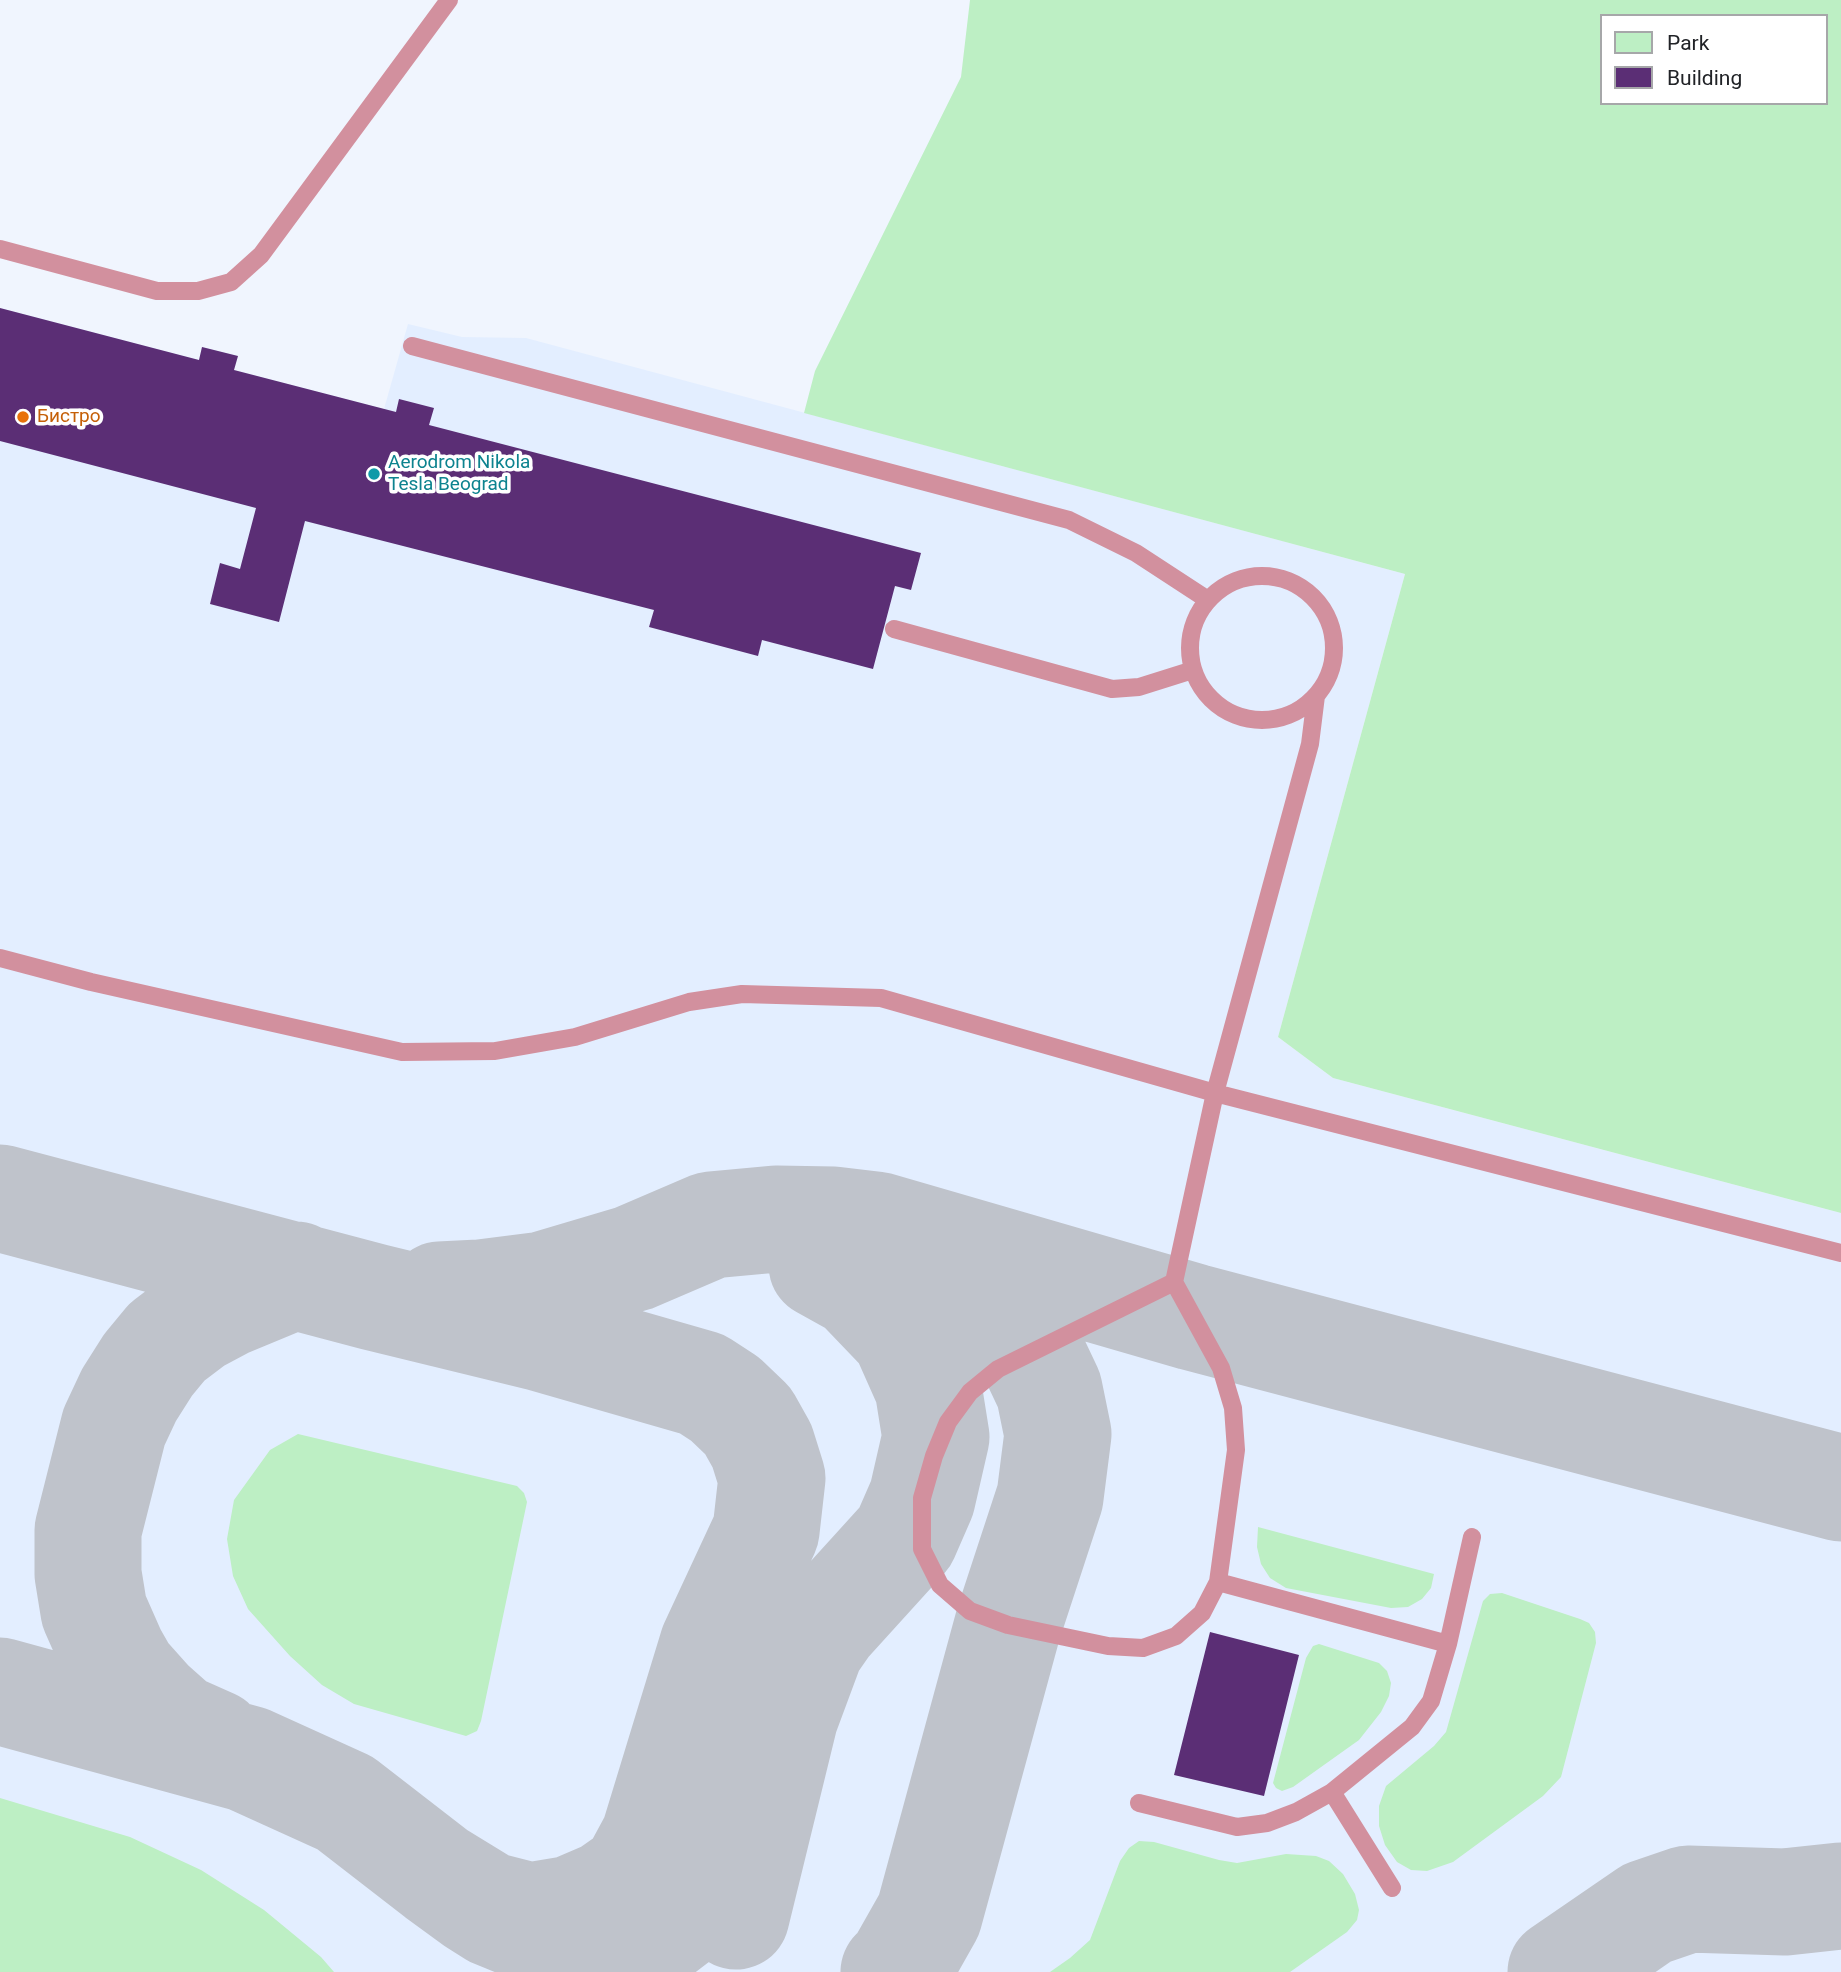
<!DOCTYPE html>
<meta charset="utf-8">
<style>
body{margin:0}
#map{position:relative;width:1841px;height:1972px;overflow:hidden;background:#f0f5fe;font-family:Roboto,sans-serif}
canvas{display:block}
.legend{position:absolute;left:1600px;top:14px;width:228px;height:91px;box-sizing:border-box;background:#fff;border:2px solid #a6a7a9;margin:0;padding:9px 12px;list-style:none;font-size:21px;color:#212327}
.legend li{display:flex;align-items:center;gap:14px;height:35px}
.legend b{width:35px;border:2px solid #a6a7a9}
</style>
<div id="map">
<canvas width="1841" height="1972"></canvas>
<ul class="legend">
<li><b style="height:19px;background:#bdefc4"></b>Park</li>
<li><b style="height:19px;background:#5b2e75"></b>Building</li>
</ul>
</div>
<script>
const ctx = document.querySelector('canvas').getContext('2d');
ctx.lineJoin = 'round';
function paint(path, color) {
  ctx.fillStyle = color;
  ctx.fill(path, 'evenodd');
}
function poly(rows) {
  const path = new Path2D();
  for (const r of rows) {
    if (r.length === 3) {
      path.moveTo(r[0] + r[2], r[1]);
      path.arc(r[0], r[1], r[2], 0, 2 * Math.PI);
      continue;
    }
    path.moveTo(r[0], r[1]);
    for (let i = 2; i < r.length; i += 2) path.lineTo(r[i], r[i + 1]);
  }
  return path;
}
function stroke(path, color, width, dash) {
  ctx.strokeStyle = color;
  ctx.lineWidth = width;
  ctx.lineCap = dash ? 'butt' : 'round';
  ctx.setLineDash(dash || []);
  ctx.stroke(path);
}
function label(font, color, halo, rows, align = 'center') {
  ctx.font = font + ' Roboto,sans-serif';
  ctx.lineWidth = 7;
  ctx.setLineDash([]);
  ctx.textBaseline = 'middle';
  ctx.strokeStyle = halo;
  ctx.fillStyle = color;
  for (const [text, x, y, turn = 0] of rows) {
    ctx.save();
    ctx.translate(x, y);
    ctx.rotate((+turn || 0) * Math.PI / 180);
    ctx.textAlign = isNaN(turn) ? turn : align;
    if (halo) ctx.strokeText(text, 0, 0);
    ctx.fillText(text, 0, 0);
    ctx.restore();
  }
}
paint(poly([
 [0,308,199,360,202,347,238,356,234,370,384,409,408,324,462,337,526,338,1405,574,1278,1037,1333,1078,1841,1213,1841,1972,0,1972]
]), '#e3eeff');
paint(poly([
 [970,0,1841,0,1841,1213,1333,1078,1278,1037,1405,574,804,413,815,371,961,77],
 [1601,16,1825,16,1825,103,1601,103],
 [298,1434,517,1486,524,1493,527,1502,481,1721,477,1731,466,1736,354,1704,322,1685,290,1656,248,1609,233,1576,227,1539,234,1500,270,1450],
 [1258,1527,1434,1574,1431,1588,1422,1599,1408,1607,1391,1608,1286,1588,1270,1578,1261,1564,1257,1547],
 [1502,1593,1580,1619,1589,1623,1595,1632,1596,1643,1561,1777,1543,1796,1453,1862,1427,1871,1411,1870,1397,1862,1385,1845,1379,1826,1379,1806,1386,1786,1434,1746,1446,1732,1483,1601,1490,1594],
 [1319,1644,1379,1663,1387,1671,1391,1683,1389,1696,1381,1712,1359,1740,1293,1787,1282,1791,1276,1788,1273,1783,1306,1658,1313,1646],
 [0,1798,130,1837,201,1870,264,1910,321,1957,334,1972,0,1972],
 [1139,1841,1154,1842,1219,1860,1237,1863,1286,1854,1316,1856,1329,1861,1343,1874,1355,1894,1359,1910,1357,1920,1347,1932,1290,1972,1050,1972,1070,1958,1090,1940,1120,1861,1129,1848]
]), '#bdefc4');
stroke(poly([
 [0,1198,374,1297,542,1338,702,1384,725,1399,748,1421,762,1446,772,1478,766,1531,713,1645,654,1838,634,1875,607,1894,572,1909,530,1916,487,1905,438,1875],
 [440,1295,480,1293,543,1285,634,1258,711,1225,776,1219,834,1220,876,1225,1193,1317,1841,1488],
 [0,1691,248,1759,345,1803,438,1875,475,1902,494,1914,531,1929,580,1941,624,1941,664,1929,706,1897,753,1844],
 [213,1743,177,1727,150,1703,125,1675,113,1654,94,1611,88,1574,88,1530,114,1427,129,1395,148,1365,167,1342,196,1320,226,1304,296,1275],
 [736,1916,785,1716,811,1646,827,1623,905,1537,922,1498,936,1437,928,1387,904,1333,858,1285,822,1265],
 [894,1972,899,1968,929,1915,1008,1625,1050,1497,1058,1434,1049,1390,1031,1352,995,1320,940,1295,913,1287],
 [1561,1972,1647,1913,1688,1899,1785,1902,1841,1896]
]), '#bfc3cb', 107);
paint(poly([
 [0,308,199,360,202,347,238,356,234,370,396,412,399,399,434,408,429,425,921,553,911,590,895,586,873,669,762,640,758,656,649,627,654,610,305,521,279,622,210,604,220,563,240,569,256,508,0,441],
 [1210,1632,1299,1655,1264,1796,1174,1775]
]), '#5b2e75');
stroke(poly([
 [0,249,157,291,198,291,231,282,261,255,449,0],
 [412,346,1069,520,1136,553,1208,600],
 [1262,648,72],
 [894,629,1112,689,1139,687,1193,670],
 [1316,696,1310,744,1215,1093,1841,1253],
 [0,958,91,982,402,1052,495,1051,575,1037,689,1002,742,994,881,998,1215,1093,1174,1282,1221,1368,1233,1408,1236,1450,1218,1582,1202,1613,1176,1636,1143,1648,1108,1646,1008,1625,970,1611,940,1585,922,1549,922,1498,934,1456,948,1422,970,1392,998,1369,1174,1282],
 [1218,1582,1448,1644],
 [1332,1792,1392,1888],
 [1139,1803,1237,1827,1267,1823,1296,1812,1332,1792,1412,1727,1431,1701,1448,1644,1472,1537]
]), '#d2909e', 18);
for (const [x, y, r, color] of [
 [23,417,7,"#e8710a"],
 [374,474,7,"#0f9aa8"]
]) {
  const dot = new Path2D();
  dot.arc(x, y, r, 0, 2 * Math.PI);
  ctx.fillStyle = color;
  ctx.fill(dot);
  stroke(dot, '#fff', 2.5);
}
label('19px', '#c56008', '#fff', [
 ["Бистро",37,417]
], 'left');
label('19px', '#0d838f', '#fff', [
 ["Aerodrom Nikola",388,463],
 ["Tesla Beograd",388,485]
], 'left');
</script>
